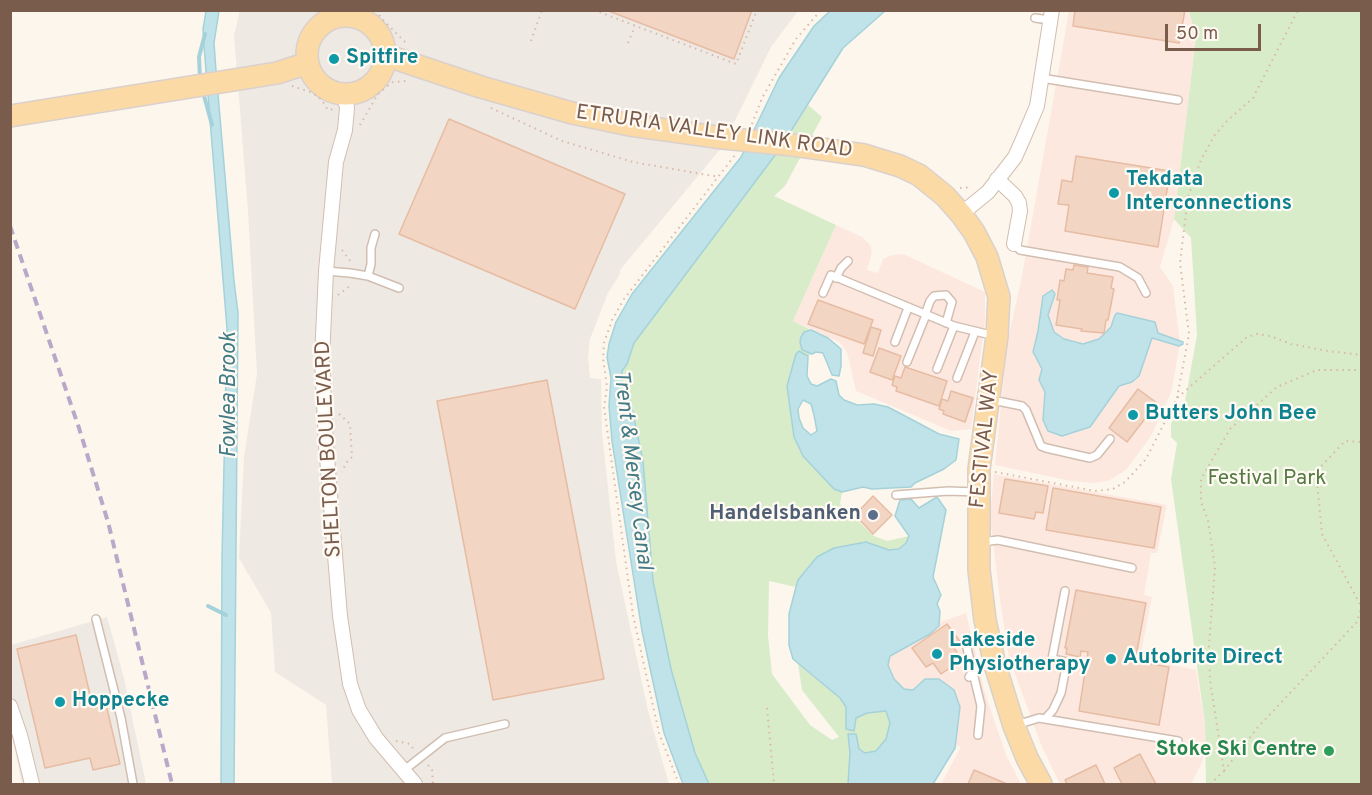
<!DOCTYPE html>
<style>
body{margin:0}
#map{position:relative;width:1372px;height:795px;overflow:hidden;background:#fdf6ec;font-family:Overpass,sans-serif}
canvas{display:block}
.frame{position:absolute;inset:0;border:12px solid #7a5c4d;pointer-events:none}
.scale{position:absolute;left:1165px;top:24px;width:96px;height:27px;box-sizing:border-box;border:3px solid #7a5c4d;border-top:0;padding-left:8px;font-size:18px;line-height:21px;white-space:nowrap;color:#7a5c4d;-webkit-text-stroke:4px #fffaf3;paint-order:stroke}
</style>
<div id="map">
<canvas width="1372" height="795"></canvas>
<div class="frame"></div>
<div class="scale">50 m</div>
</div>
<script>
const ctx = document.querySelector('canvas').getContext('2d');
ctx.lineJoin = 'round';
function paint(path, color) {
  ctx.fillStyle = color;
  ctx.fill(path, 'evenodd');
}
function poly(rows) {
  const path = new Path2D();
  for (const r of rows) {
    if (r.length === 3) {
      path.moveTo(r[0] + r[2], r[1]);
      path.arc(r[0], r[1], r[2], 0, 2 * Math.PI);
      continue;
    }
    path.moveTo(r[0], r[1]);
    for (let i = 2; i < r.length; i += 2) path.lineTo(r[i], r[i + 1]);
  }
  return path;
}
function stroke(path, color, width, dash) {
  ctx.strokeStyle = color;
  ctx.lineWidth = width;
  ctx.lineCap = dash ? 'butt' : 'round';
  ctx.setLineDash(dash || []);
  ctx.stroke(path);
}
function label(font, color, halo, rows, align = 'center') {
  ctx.font = font + ' Overpass,sans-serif';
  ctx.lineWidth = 4.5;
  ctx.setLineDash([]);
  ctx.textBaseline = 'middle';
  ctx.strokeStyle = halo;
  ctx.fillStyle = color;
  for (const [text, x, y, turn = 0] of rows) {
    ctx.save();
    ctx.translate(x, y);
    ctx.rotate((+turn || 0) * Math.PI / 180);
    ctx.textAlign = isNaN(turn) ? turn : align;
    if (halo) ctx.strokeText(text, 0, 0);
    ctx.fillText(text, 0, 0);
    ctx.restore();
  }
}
paint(poly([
 [1069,11,1189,11,1196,37,1174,219,1160,267,1173,286,1180,343,1171,393,1151,436,1126,470,1108,481,1092,483,1071,481,995,465,1007,344,1022,276],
 [836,225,862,237,870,245,872,253,867,270,878,273,883,259,892,255,903,254,985,292,985,320,971,429,951,431,856,391,847,352,839,342,793,321],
 [994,474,1167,505,1157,553,1151,553,1144,595,1152,597,1140,658,1196,670,1205,724,1205,743,1202,762,1191,784,1060,784,1042,747,1009,658,1000,600,990,516],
 [966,613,984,690,1006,755,1021,784,941,784,961,747,955,745,960,707,919,684,913,690,904,689,894,679,888,665,890,656,902,648,915,642,939,627,940,622]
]), '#fde8e0');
paint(poly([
 [240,10,798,11,771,47,722,147,620,270,620,274,608,293,590,339,588,358,590,378,601,379,602,433,616,561,648,711,669,784,332,784,326,705,275,672,271,613,239,558,244,457,257,374,248,211,234,35],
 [107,617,124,678,146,784,22,784,11,731,11,645]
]), '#efe9e4');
paint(poly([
 [1189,11,1361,11,1361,784,1206,784,1205,724,1171,479,1177,443,1171,437,1171,423,1184,407,1197,335,1191,238,1174,219,1196,37],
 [808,105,822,117,785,186,774,196,836,225,793,321,811,330,804,332,802,350,812,354,808,356,799,351,792,368,803,456,834,489,842,492,840,504,874,536,887,541,909,536,906,543,899,549,889,550,866,542,834,548,798,580,796,587,769,581,768,636,772,674,810,725,832,740,839,737,802,690,798,664,840,698,856,718,867,713,886,711,890,723,886,739,876,751,865,753,859,749,848,735,850,753,848,784,709,784,695,753,671,669,653,581,647,512,629,394,622,383,622,371,627,364,634,343,779,150]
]), '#d8ecc9');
const water = poly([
 [206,11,219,11,214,43,216,71,234,281,238,313,234,784,221,784,222,558,227,328,204,46,203,29,206,11],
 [830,11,885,11,843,48,779,150,634,343,627,364,622,371,622,383,629,394,643,461,653,581,671,669,695,753,709,784,683,784,664,733,642,631,612,441,609,406,611,378,607,357,609,344,616,322,632,294,741,157,779,78,814,26,830,11],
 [1052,290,1055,294,1048,315,1054,332,1064,339,1083,344,1099,339,1111,327,1115,315,1117,313,1155,322,1158,333,1183,342,1183,344,1179,346,1152,338,1139,376,1132,382,1119,386,1090,427,1062,436,1048,431,1043,420,1045,392,1039,380,1042,369,1033,352,1038,331,1043,296,1052,290],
 [811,330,828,338,841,349,841,366,839,376,832,375,823,353,816,352,812,354,802,350,800,342,801,337,804,332,811,330],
 [799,351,808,356,807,376,811,384,817,386,831,379,836,381,839,395,844,400,857,405,874,404,888,407,939,434,959,439,956,460,944,469,915,483,911,487,872,489,863,487,842,492,834,489,803,456,794,437,787,386,796,354,799,351],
 [803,400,811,404,814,415,817,431,811,435,803,428,799,418,798,409,803,400],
 [937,497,946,510,933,577,941,595,937,604,940,611,939,626,930,634,890,656,888,665,894,679,904,689,913,690,925,679,939,679,954,690,960,707,955,748,933,784,848,784,850,753,848,734,856,734,859,749,865,753,876,751,886,739,890,723,886,711,867,713,856,718,854,731,846,729,846,707,840,698,793,659,789,645,789,614,796,587,798,580,817,557,834,548,866,542,889,550,899,549,906,543,909,536,895,516,900,500,911,499,919,508,937,497]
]);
paint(water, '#bfe3e8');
stroke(water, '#a5d2da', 1.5);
stroke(poly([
 [200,79,199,57,205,34],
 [203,92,212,125],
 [208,606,226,615]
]), '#a5d2da', 4);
const building = poly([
 [606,10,752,10,734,59,606,10],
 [1075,10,1185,10,1179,43,1073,26,1075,10],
 [449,119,625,194,575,309,399,234,449,119],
 [1076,156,1170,171,1158,247,1065,231,1069,205,1058,204,1062,180,1072,182,1076,156],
 [1074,265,1088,267,1087,273,1113,277,1111,288,1114,289,1108,320,1106,320,1104,333,1081,331,1082,329,1056,325,1060,300,1057,300,1060,280,1064,281,1066,269,1073,270,1074,265],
 [818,300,873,320,864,344,808,324,818,300],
 [871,327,881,330,873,356,863,353,871,327],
 [879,348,901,356,892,380,870,372,879,348],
 [905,367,947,381,939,406,896,391,897,387,892,385,895,376,901,378,905,367],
 [547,380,604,679,493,700,437,401,547,380],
 [1138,389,1157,403,1127,442,1109,428,1138,389],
 [951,391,973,398,965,422,943,414,944,411,939,409,942,399,948,401,951,391],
 [1005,479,1048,486,1043,513,1036,512,1034,519,999,513,1005,479],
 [1053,488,1161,507,1154,548,1046,530,1053,488],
 [873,496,892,515,873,534,855,515,873,496],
 [1076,590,1146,603,1135,661,1169,667,1159,725,1079,711,1088,652,1081,651,1080,657,1066,654,1067,648,1065,648,1076,590],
 [947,624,961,643,954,648,962,660,941,674,933,663,926,667,912,648,947,624],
 [76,635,92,703,105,700,120,764,93,770,90,758,45,768,17,649,76,635],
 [1140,754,1156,784,1122,784,1114,768,1140,754],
 [1096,765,1105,784,1067,784,1065,780,1096,765],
 [974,770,1007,784,968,784,974,770]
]);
paint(building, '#f3d5c3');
stroke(building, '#e6bca3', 1.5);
const service = poly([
 [1035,18,1050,20],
 [1041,78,1178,100],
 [1014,244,1020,250,1120,267,1138,278,1146,293],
 [326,271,350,273,368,276,399,288],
 [368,276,371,264,371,248,375,234],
 [836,278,841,268,848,261],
 [823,293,831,275,954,326,995,336],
 [925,315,930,301,934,296,946,295,952,302,946,323],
 [895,342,908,308],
 [907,362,926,315],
 [937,369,954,326],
 [957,378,975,332],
 [992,400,1022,406,1026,410,1041,446,1046,448,1090,458,1097,455,1110,439],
 [896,495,948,491,977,492],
 [981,542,998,540,1132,568],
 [96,619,121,718,133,784],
 [967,648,981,706,978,735],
 [969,677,973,671,983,666,992,665],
 [1045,719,1053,710,1061,693,1067,662,1052,659,1065,591],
 [1016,725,1039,718,1178,741],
 [403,771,445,738,505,724]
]);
const minor = poly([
 [345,17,346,10],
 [344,94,347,108,345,130,336,162,326,271,322,358,326,445,340,616,350,684,359,710,376,738,415,784],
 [997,179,1015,196,1019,203,1020,211,1014,244],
 [961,214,988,192,1015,157,1023,139,1037,106,1052,10],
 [10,706,20,735,32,784]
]);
const primary = poly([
 [346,55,39],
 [385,55,481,87,572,113,630,125,723,138],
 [10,116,277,73,308,63],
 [793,145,864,155,900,166,919,175,945,196,961,214,974,232,987,257,999,297,997,336,979,469,979,570,985,620,995,665,1014,726,1027,758,1041,784]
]);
stroke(service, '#d1beb0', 10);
stroke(minor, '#d1beb0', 16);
stroke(primary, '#dad1cd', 24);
stroke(poly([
 [376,10,381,18,407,44],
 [594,10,736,64,757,10],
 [531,41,542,10],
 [628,43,635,26],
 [292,86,313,93,321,99,328,110,334,109],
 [491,108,562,141,633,162,719,177],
 [752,124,762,98,796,39,821,10],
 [360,125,378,94,386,87,393,82,407,81],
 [960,188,972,187],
 [342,250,351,262],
 [338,295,350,286,350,283],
 [1177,398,1189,334,1180,263,1188,197,1201,160,1214,136,1227,121,1253,98,1298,10],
 [339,414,350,424,352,457,346,463,342,472],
 [995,472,1095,491,1113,489,1125,482,1146,459,1177,398,1247,337,1257,334,1270,336,1291,344,1328,351,1362,355],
 [1360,604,1322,534,1316,472,1345,441,1362,442],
 [767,708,774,784],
 [396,741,410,744,414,750],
 [428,765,432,770,433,784],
 [1224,771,1258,727,1357,622,1362,605],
 [679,784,659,733,633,615,604,407,607,387,603,358,604,343,612,320,624,299,735,155],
 [1210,784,1224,771,1210,680,1209,645,1215,567,1208,520,1201,502,1201,479,1230,429,1277,387,1317,370,1362,370]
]), '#d9b9a5', 2, [1.5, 4.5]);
stroke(service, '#fff', 7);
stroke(minor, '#fff', 14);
stroke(primary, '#fbdaa5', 21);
stroke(poly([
 [10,226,79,428,108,522,172,784]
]), '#b9a8c9', 4, [9, 6]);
const primaryBridge = poly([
 [723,138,793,145]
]);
stroke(primaryBridge, '#dad1cd', 24, []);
stroke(primaryBridge, '#fbdaa5', 21);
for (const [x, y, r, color] of [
 [334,59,6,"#0f9aa8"],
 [1114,193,6,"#0f9aa8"],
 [1133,415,6,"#0f9aa8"],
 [873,515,6,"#5c6f8a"],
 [937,654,6,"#0f9aa8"],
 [1111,659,6,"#0f9aa8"],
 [60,702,6,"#0f9aa8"],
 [1329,751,6,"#2e9e5b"]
]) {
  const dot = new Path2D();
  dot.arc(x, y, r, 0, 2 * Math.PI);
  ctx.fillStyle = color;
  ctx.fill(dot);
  stroke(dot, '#fffaf3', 2);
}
label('bold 21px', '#0d838f', '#fffaf3', [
 ["Spitfire",346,59],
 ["Tekdata",1126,181],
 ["Interconnections",1126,205],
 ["Butters John Bee",1145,415],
 ["Lakeside",949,642],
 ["Physiotherapy",949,666],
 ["Autobrite Direct",1123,659],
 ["Hoppecke",72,702]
], 'left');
label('21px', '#7a5c4d', '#fffaf3', [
 ["ETRURIA VALLEY LINK ROAD",714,133,8],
 ["FESTIVAL WAY",986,439,-84],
 ["SHELTON BOULEVARD",330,449,-93]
]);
label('21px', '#527a41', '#fffaf3', [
 ["Festival Park",1267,480]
]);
label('bold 21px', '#4e5e75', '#fffaf3', [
 ["Handelsbanken",861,515]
], 'right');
label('bold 21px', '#27864d', '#fffaf3', [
 ["Stoke Ski Centre",1317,751]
], 'right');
label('italic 22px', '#437b86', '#fffaf3', [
 ["Fowlea Brook",231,395,-90],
 ["Trent & Mersey Canal",631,470,83]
]);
</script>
